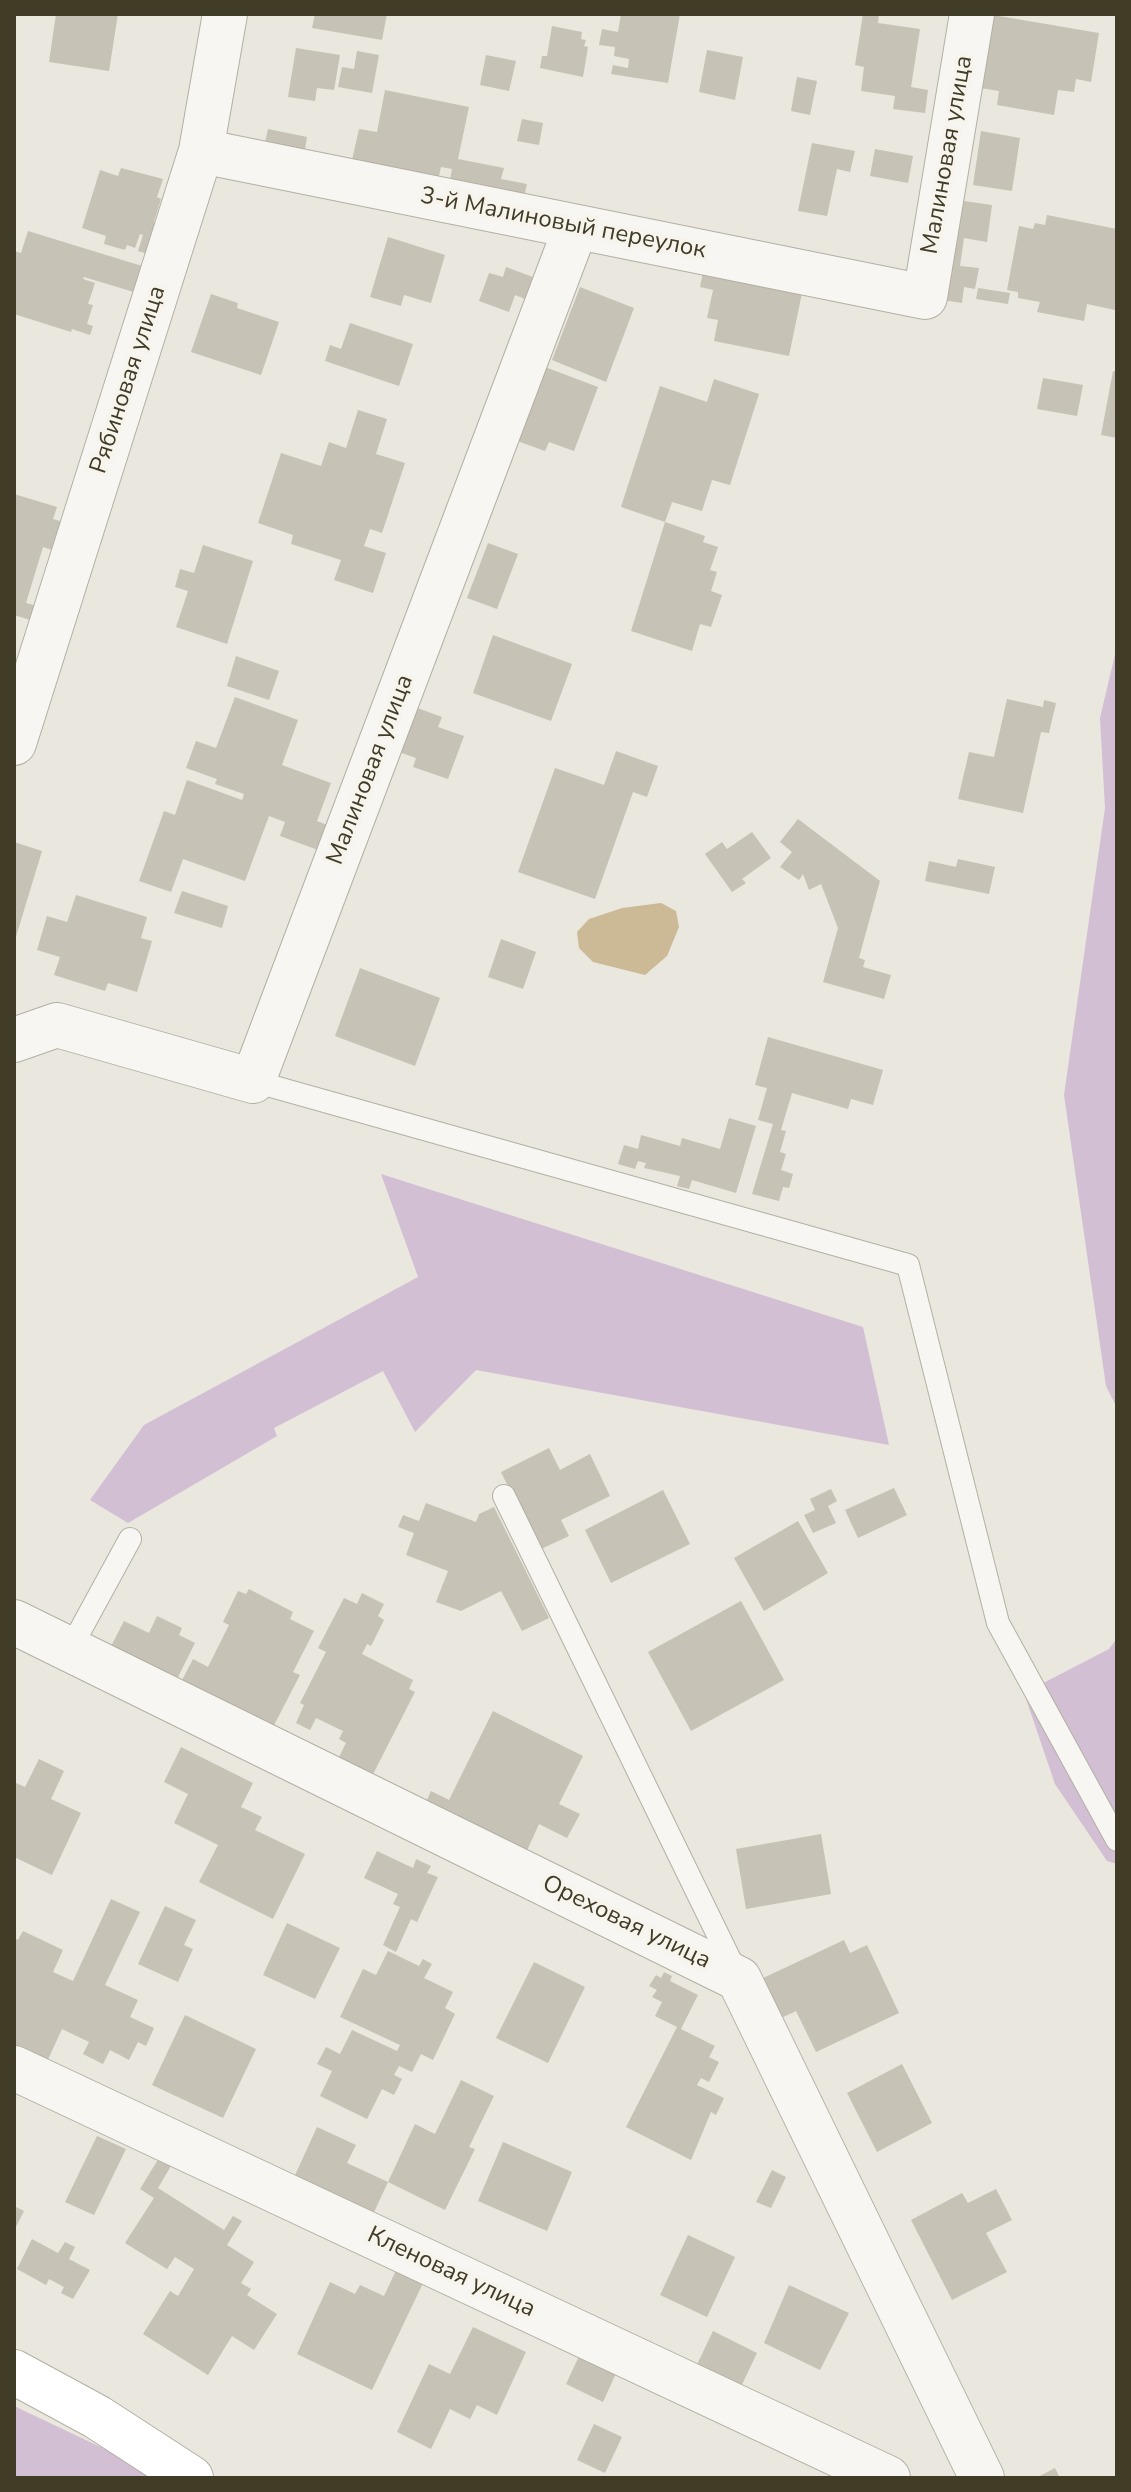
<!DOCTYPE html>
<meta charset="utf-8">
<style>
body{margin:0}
#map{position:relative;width:1131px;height:2492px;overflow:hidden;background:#e9e7de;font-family:"Nunito Sans",sans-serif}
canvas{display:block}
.frame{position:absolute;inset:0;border:16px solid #413c26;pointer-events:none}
</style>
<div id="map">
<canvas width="1131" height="2492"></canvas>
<div class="frame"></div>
</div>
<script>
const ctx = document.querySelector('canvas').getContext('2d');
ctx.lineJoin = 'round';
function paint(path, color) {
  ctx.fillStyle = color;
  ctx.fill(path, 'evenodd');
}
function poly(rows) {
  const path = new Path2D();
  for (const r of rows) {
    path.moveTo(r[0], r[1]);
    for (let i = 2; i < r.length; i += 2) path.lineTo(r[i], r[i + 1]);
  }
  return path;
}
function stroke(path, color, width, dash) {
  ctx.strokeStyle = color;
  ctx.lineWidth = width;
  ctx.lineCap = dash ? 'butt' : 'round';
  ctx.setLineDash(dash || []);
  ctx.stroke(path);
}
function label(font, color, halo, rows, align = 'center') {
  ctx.font = font + ' "Nunito Sans",sans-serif';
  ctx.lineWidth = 8;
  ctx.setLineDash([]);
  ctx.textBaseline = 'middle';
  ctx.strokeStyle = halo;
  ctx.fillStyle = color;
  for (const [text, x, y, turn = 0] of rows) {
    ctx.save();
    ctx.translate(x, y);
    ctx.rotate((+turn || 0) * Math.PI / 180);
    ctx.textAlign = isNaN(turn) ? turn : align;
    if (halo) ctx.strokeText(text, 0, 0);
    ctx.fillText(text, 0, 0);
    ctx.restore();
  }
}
paint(poly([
 [1117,646,1117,1408,1106,1386,1064,1095,1105,808,1100,718],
 [381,1174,863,1327,889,1445,476,1370,415,1432,383,1371,274,1428,277,1436,128,1523,90,1500,144,1425,418,1277],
 [1117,1638,1117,1864,1107,1861,1055,1784,1024,1693,1109,1649],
 [14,2406,166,2478,14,2478]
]), '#d2bfd4');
paint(poly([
 [661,903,676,911,679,927,667,956,645,975,593,962,579,948,577,932,589,919,622,908]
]), '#ccba96');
paint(poly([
 [56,14,118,14,109,71,49,62],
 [315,14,387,14,382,40,312,28],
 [621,14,680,14,668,83,611,74,613,65,628,68,629,59,614,56,615,47,599,45,602,29,618,32],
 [863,14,879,14,878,23,920,29,911,87,928,90,925,113,893,109,895,96,861,91,864,67,855,65],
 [987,14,1099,33,1091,82,1076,79,1074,92,1058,90,1054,115,997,105,999,91,968,86],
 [552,26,582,32,581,39,586,40,584,46,588,47,583,77,540,68,542,56,547,56],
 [296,48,340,55,334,90,317,88,315,101,288,97],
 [707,50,743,57,735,100,699,92],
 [357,51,379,55,372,93,338,87,342,67,354,69],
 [486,55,516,61,509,91,480,85],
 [797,77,817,81,810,115,791,111],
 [385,90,469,107,458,159,504,168,501,179,527,184,522,205,447,196,452,169,441,167,436,189,352,160,359,129,377,132],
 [522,119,543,123,539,145,517,141],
 [268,129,307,137,304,155,264,147],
 [981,131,1020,138,1012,191,973,185],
 [812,143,855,151,850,172,837,169,827,216,798,211],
 [875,149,913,156,908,183,870,176],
 [121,168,163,179,157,197,161,199,154,222,159,224,155,256,138,251,143,235,140,234,135,248,127,245,125,250,104,244,106,236,82,228,100,170,118,176],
 [957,200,992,205,987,242,964,238,960,266,979,268,975,289,964,287,962,303,942,300],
 [1047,215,1117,229,1115,310,1087,304,1084,321,1037,312,1040,302,1018,298,1018,292,1007,290,1019,226,1033,229,1035,223,1045,225],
 [28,231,155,270,147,296,84,277,83,279,95,283,88,304,93,305,87,324,93,326,90,335,72,329,71,332,14,314,14,251,21,253],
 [388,237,445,255,431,303,404,295,401,306,370,297],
 [506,267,533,277,525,299,515,295,509,312,479,301,489,273,503,277],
 [704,267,803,288,789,356,714,341,718,320,707,318,713,290,700,287],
 [580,287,634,308,606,382,552,360],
 [978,288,1010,293,1008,304,976,299],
 [211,294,238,303,237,308,279,322,261,375,191,352],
 [350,323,413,344,399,386,325,361,330,345,341,349],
 [537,364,598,387,574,451,549,442,545,451,509,438],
 [1113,371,1117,372,1117,438,1101,435],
 [1043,378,1083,385,1077,416,1037,409],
 [714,379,759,394,730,485,712,480,702,511,672,502,665,522,621,507,660,386,707,402],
 [358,410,387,419,376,454,405,463,382,533,370,529,364,546,386,553,373,593,334,580,341,560,291,544,293,535,258,523,281,453,321,466,329,442,346,448],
 [14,494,57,507,53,519,67,523,58,552,43,547,26,603,34,605,30,620,14,615],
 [665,522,705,536,703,542,718,547,710,570,717,572,711,591,722,595,711,627,700,624,692,651,631,631],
 [488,543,518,554,497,609,467,598],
 [203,545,253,561,227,644,176,627,188,591,175,587,180,569,194,573],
 [493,635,572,664,551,721,473,693],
 [236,656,279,671,269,700,227,686],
 [235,697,298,720,282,765,331,783,317,821,327,825,318,850,280,836,285,822,269,816,245,881,183,859,171,892,139,881,164,811,175,815,187,780,242,800,244,794,215,784,217,779,186,768,196,741,216,748],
 [1007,699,1043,707,1044,700,1056,703,1049,733,1041,732,1023,813,958,799,969,752,994,757],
 [412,706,442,717,438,727,464,736,448,779,413,767,416,758,396,751],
 [616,751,658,766,647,797,633,792,595,899,518,872,555,768,604,785],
 [798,819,880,881,859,958,865,960,863,967,891,975,884,999,823,982,838,928,821,884,809,890,803,874,799,880,780,867,792,852,780,842],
 [752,832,771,858,742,879,746,883,732,892,705,854,722,842,727,849],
 [14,842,42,851,15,940,14,940],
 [958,859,995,867,989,894,925,881,929,861,956,867],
 [182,891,228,906,222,928,174,913],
 [76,895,147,917,141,938,152,941,137,992,108,983,105,991,54,975,60,957,37,950,47,916,67,922],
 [501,939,536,952,523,989,488,977],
 [360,968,440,998,415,1066,335,1036],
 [768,1037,883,1070,873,1105,851,1099,848,1109,792,1093,781,1130,786,1131,780,1152,786,1154,781,1170,793,1174,789,1188,783,1187,779,1201,752,1194,773,1124,758,1120,767,1088,755,1085],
 [729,1118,756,1126,736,1193,692,1180,689,1189,677,1186,680,1176,644,1168,646,1163,638,1161,635,1169,618,1164,624,1145,638,1149,641,1135,680,1146,682,1138,720,1149],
 [549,1448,560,1470,590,1454,610,1496,561,1520,569,1536,539,1550,501,1472],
 [894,1488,907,1515,858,1538,845,1510],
 [831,1489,837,1501,828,1506,836,1523,813,1533,804,1515,815,1510,810,1499],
 [663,1490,690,1544,611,1583,585,1530],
 [426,1503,476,1522,479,1514,494,1507,549,1618,522,1631,501,1591,461,1611,436,1602,448,1571,406,1555,414,1533,398,1527,403,1515,419,1521],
 [798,1521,828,1573,764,1611,734,1558],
 [249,1589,293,1612,290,1619,314,1631,293,1672,300,1675,272,1729,177,1690,193,1659,208,1667,229,1625,223,1622,238,1591,246,1594],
 [362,1593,384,1604,378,1616,384,1620,371,1646,367,1644,362,1654,413,1680,409,1689,415,1692,370,1780,336,1763,346,1743,339,1739,343,1731,316,1718,310,1730,296,1723,304,1705,300,1703,326,1652,318,1648,344,1598,357,1604],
 [741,1601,784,1680,691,1731,648,1652],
 [157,1616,182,1628,179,1635,195,1643,174,1685,106,1656,124,1621,149,1633],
 [493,1711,583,1756,559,1804,580,1814,567,1838,539,1824,525,1855,426,1802,431,1791,449,1800],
 [181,1747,253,1783,241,1807,262,1817,255,1830,305,1854,273,1919,199,1882,218,1845,174,1823,188,1794,164,1782],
 [39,1759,64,1771,51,1799,81,1813,52,1875,14,1857,14,1782,25,1787],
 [821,1834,831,1894,746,1909,736,1849],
 [377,1851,413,1868,416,1859,431,1866,427,1873,438,1877,417,1922,411,1919,396,1952,383,1945,400,1907,393,1904,398,1894,364,1878],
 [111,1899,140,1912,105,1985,138,2000,130,2017,154,2028,146,2046,138,2042,129,2060,110,2050,103,2064,83,2054,89,2042,62,2029,45,2066,14,2052,14,1938,18,1940,23,1931,63,1950,53,1972,73,1981],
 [165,1906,196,1920,184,1945,193,1949,178,1982,138,1964],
 [287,1923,340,1948,315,1999,263,1975],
 [844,1940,850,1953,867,1945,899,2013,816,2052,796,2011,779,2019,761,1979],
 [388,1951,419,1966,423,1959,432,1964,424,1978,453,1992,445,2008,455,2014,433,2060,421,2054,412,2072,399,2066,394,2075,402,2079,394,2095,382,2089,367,2119,320,2096,332,2071,317,2064,326,2047,340,2054,352,2030,397,2051,400,2045,340,2017,363,1969,376,1975],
 [534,1962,585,1987,548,2063,496,2038],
 [664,1972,672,1976,670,1981,698,1995,681,2029,715,2046,709,2057,719,2062,709,2082,701,2078,697,2085,724,2098,716,2115,711,2112,691,2160,626,2127,677,2027,655,2016,662,2002,652,1997,657,1990,649,1986,656,1975,661,1978],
 [185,2015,256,2049,223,2118,152,2085],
 [902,2064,932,2123,877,2152,847,2093],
 [461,2080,494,2096,469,2147,475,2149,445,2210,388,2182,415,2124,435,2134],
 [317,2127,356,2145,347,2163,388,2182,370,2221,291,2184],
 [97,2136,126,2149,94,2215,65,2202],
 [503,2142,572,2172,547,2231,478,2201],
 [159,2158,171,2166,158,2188,224,2230,233,2216,242,2221,227,2245,254,2262,241,2283,251,2289,247,2295,277,2314,254,2350,232,2336,208,2375,143,2334,170,2291,178,2296,194,2269,175,2257,167,2269,125,2243,154,2198,140,2189],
 [772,2170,786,2177,771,2208,756,2202],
 [996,2189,1012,2220,986,2233,1007,2272,952,2300,911,2220,962,2193,968,2203],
 [14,2206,24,2211,14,2231],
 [688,2235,735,2257,707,2317,660,2295],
 [32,2239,58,2253,65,2242,75,2247,69,2259,90,2270,73,2299,61,2293,64,2287,49,2279,46,2285,17,2269],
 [398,2266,425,2279,372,2390,297,2354,330,2282,355,2294,360,2285,384,2296],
 [789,2285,849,2313,820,2370,764,2343],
 [473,2327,526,2352,497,2415,477,2405,470,2419,450,2409,431,2449,397,2432,429,2364,450,2374],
 [713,2331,757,2353,737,2395,693,2373],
 [581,2352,618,2369,603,2402,566,2384],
 [594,2424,622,2437,605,2473,577,2460],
 [1055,2468,1060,2478,1036,2478]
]), '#c6c2b5');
const lane = poly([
 [253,1081,908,1265,998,1623,1117,1840],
 [504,1496,737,1974],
 [70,1649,130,1539]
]);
const street = poly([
 [201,151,925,297,972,14],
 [14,743,201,151,225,14],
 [14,1040,57,1025,253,1081,576,227],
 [14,1622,739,1979,982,2478],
 [14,2068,888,2478]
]);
const secondary = poly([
 [14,2372,97,2417,191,2478]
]);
stroke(lane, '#b3b0a3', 24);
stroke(street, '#b3b0a3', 46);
stroke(secondary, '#b3b0a3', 46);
stroke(lane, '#f7f6f2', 22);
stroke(street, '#f7f6f2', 44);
stroke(secondary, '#fff', 44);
label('24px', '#413c26', '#f7f4ee', [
 ["Малиновая улица",948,155,-80],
 ["3-й Малиновый переулок",563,224,11],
 ["Рябиновая улица",129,380,-72],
 ["Малиновая улица",371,770,-69],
 ["Ореховая улица",626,1923,26],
 ["Кленовая улица",451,2273,25]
]);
</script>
